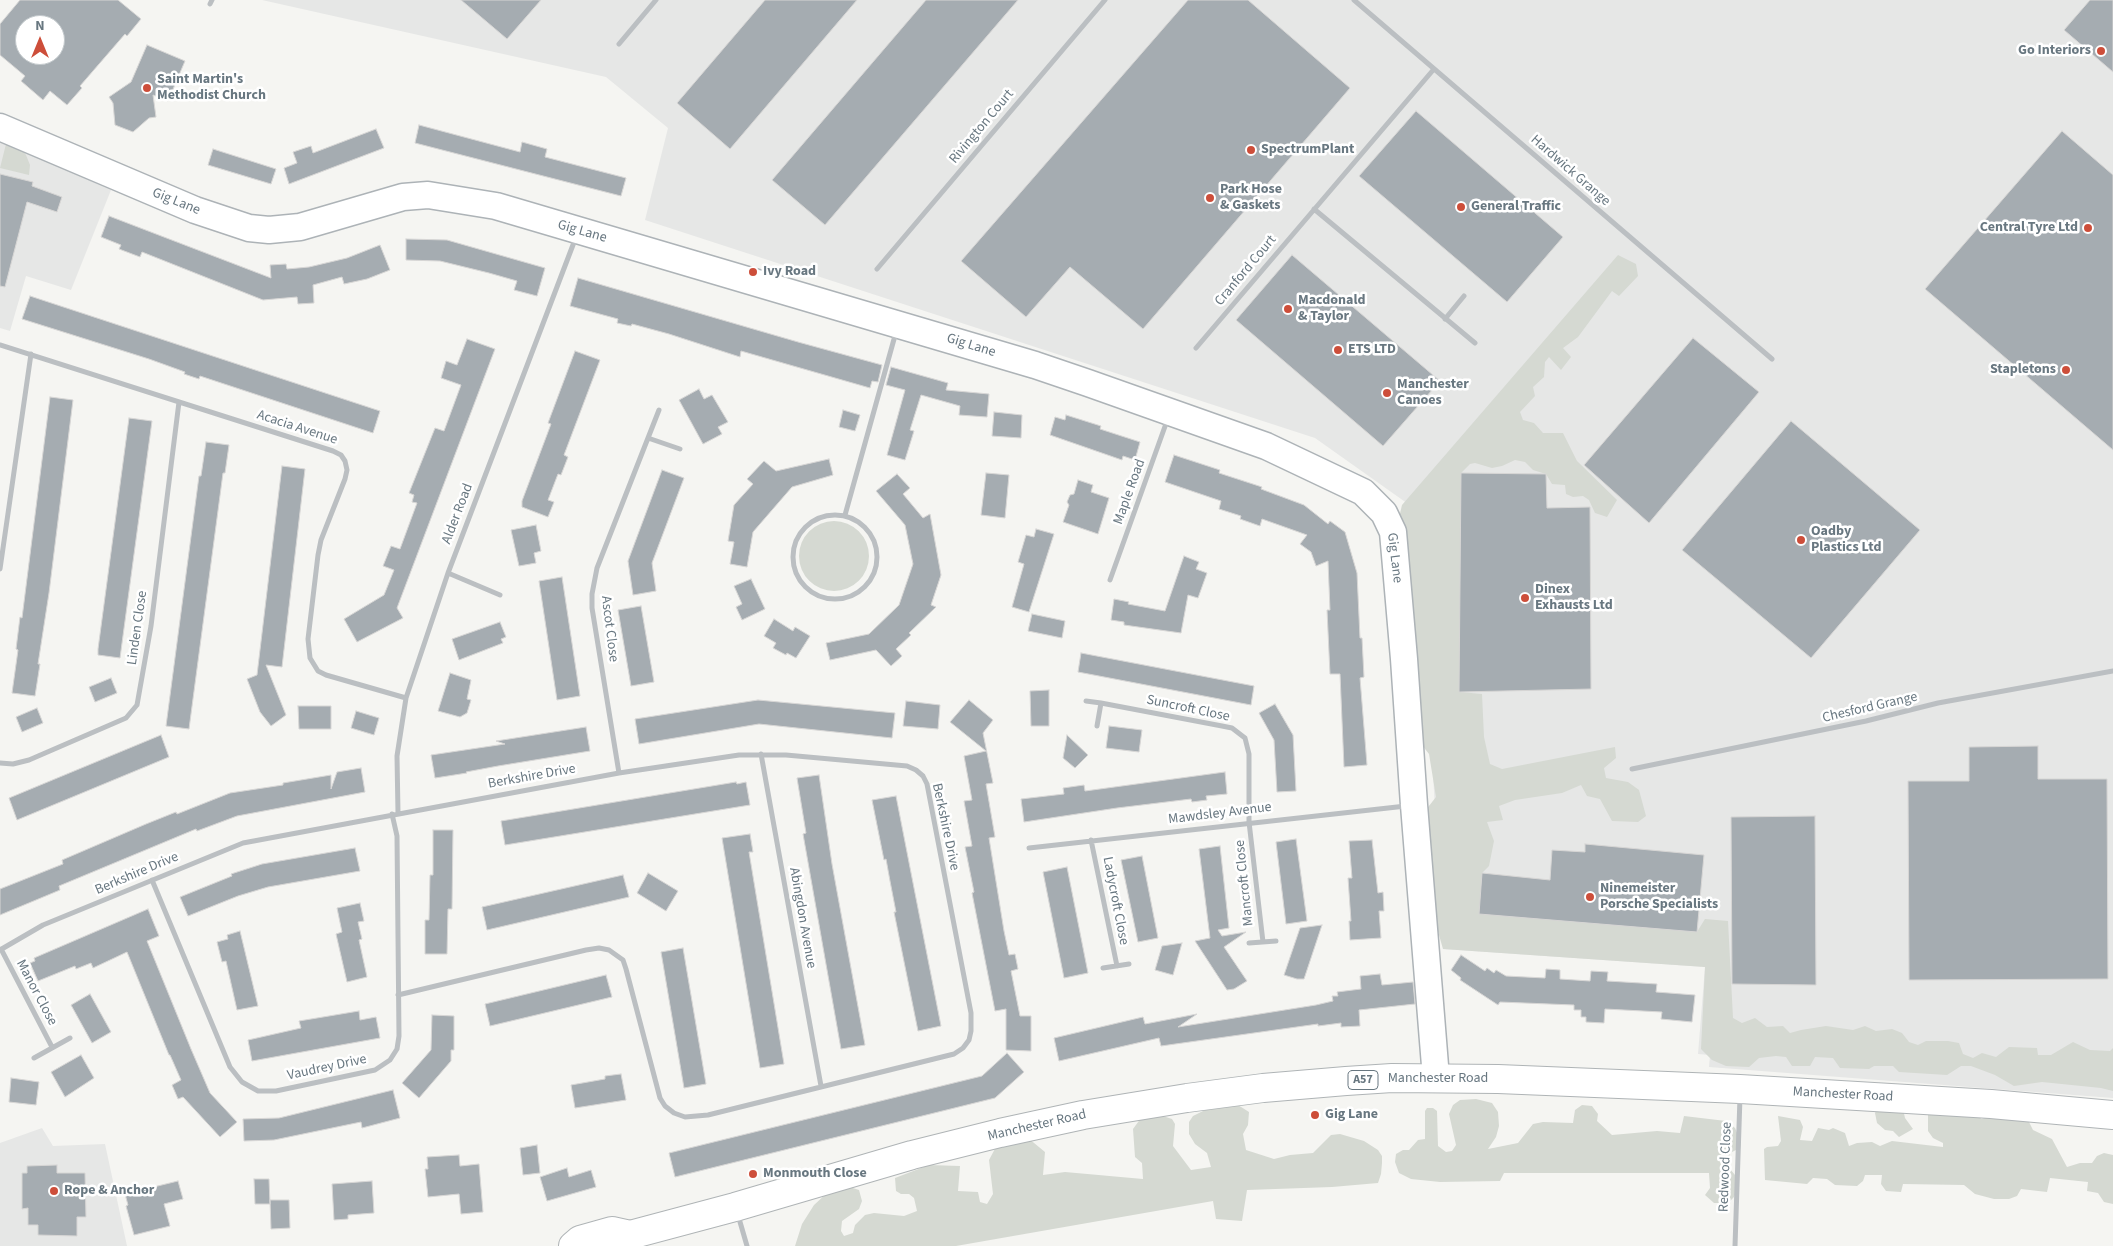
<!DOCTYPE html>
<style>
body{margin:0}
#map{position:relative;width:2113px;height:1246px;overflow:hidden;background:#f5f5f2;font-family:"Source Sans 3",sans-serif}
canvas{display:block}
.north{position:absolute;left:15px;top:15px;width:50px;height:50px;box-sizing:border-box;background:#fff;border:1px solid #c3c9cc;border-radius:50%;rotate:0deg;font-size:14px;font-weight:700;line-height:20px;text-align:center;color:#687780}
.north::after{content:'';display:block;margin:auto;width:18px;height:22px;background:#cd4e3a;clip-path:polygon(50% 0,100% 100%,50% 72%,0 100%)}
</style>
<div id="map">
<canvas width="2113" height="1246"></canvas>
<div class="north">N</div>
</div>
<script>
const ctx = document.querySelector('canvas').getContext('2d');
ctx.lineJoin = 'round';
function paint(path, color) {
  ctx.fillStyle = color;
  ctx.fill(path, 'evenodd');
}
function poly(rows) {
  const path = new Path2D();
  for (const r of rows) {
    if (r.length === 3) {
      path.moveTo(r[0] + r[2], r[1]);
      path.arc(r[0], r[1], r[2], 0, 2 * Math.PI);
      continue;
    }
    path.moveTo(r[0], r[1]);
    for (let i = 2; i < r.length; i += 2) path.lineTo(r[i], r[i + 1]);
  }
  return path;
}
function stroke(path, color, width, dash) {
  ctx.strokeStyle = color;
  ctx.lineWidth = width;
  ctx.lineCap = dash ? 'butt' : 'round';
  ctx.setLineDash(dash || []);
  ctx.stroke(path);
}
function label(font, color, halo, rows, align = 'center') {
  ctx.font = font + ' "Source Sans 3",sans-serif';
  ctx.lineWidth = 5;
  ctx.setLineDash([]);
  ctx.textBaseline = 'middle';
  ctx.strokeStyle = halo;
  ctx.fillStyle = color;
  for (const [text, x, y, turn = 0] of rows) {
    ctx.save();
    ctx.translate(x, y);
    ctx.rotate((+turn || 0) * Math.PI / 180);
    ctx.textAlign = isNaN(turn) ? turn : align;
    if (halo) ctx.strokeText(text, 0, 0);
    ctx.fillText(text, 0, 0);
    ctx.restore();
  }
}
paint(poly([
 [262,0,2113,0,2113,1098,1709,1067,1710,1055,1698,1054,1705,967,1443,949,1418,511,1315,438,645,220,668,128,606,77],
 [0,141,111,190,71,290,26,276,10,331,0,328],
 [42,1128,53,1146,105,1144,127,1246,0,1246,0,1143]
]), '#e6e7e6');
paint(poly([
 [6,144,23,151,26,155,30,165,29,175,0,168],
 [1618,255,1636,264,1638,276,1619,296,1612,291,1578,337,1563,348,1571,357,1561,370,1549,357,1545,362,1544,377,1533,387,1535,396,1520,412,1523,420,1534,423,1543,433,1563,433,1577,461,1617,500,1607,517,1595,513,1589,500,1583,496,1573,497,1566,494,1565,485,1552,484,1546,474,1533,470,1525,462,1515,460,1502,466,1492,468,1475,463,1470,464,1461,473,1460,692,1482,694,1484,737,1490,764,1502,769,1615,747,1616,758,1604,768,1606,778,1628,782,1639,790,1646,816,1638,822,1612,821,1600,799,1587,796,1581,785,1562,793,1515,800,1499,806,1503,820,1487,822,1494,841,1489,866,1482,873,1479,914,1697,932,1705,919,1728,921,1733,1018,1742,1023,1755,1018,1767,1027,1783,1026,1790,1033,1801,1030,1826,1026,1853,1030,1865,1026,1876,1031,1892,1029,1902,1033,1909,1042,1918,1045,1926,1041,1948,1041,1959,1043,1963,1054,1973,1058,1982,1053,1996,1057,2009,1047,2037,1048,2038,1055,2051,1055,2073,1042,2090,1050,2110,1051,2113,1048,2113,1091,2101,1088,2042,1082,2014,1086,1995,1075,1971,1066,1961,1066,1947,1075,1899,1072,1893,1066,1874,1066,1869,1069,1840,1068,1833,1058,1815,1057,1810,1066,1792,1066,1786,1057,1776,1056,1759,1058,1749,1067,1726,1066,1712,1060,1701,1049,1705,967,1443,949,1429,900,1425,811,1436,797,1429,754,1418,740,1398,522,1402,505],
 [834,556,35],
 [1476,1099,1492,1103,1498,1112,1499,1126,1496,1137,1488,1149,1518,1143,1533,1124,1543,1122,1573,1123,1575,1110,1582,1105,1592,1106,1598,1114,1597,1121,1612,1135,1657,1131,1680,1133,1684,1116,1726,1121,1735,1128,1741,1141,1740,1148,1730,1153,1730,1169,1735,1175,1739,1185,1734,1197,1728,1203,1714,1203,1705,1195,1710,1188,1709,1173,1504,1173,1500,1181,1440,1182,1411,1179,1399,1173,1395,1162,1396,1154,1403,1150,1409,1150,1418,1140,1425,1139,1425,1111,1427,1108,1433,1108,1437,1111,1438,1146,1446,1152,1452,1151,1456,1145,1449,1114,1453,1105,1460,1100],
 [1238,1105,1249,1112,1248,1125,1243,1134,1246,1150,1274,1159,1290,1155,1313,1153,1331,1135,1340,1134,1364,1141,1378,1150,1382,1156,1382,1163,1381,1174,1378,1183,1332,1187,1247,1190,1242,1221,1216,1219,1213,1201,956,1246,795,1246,802,1224,814,1205,827,1193,847,1186,859,1190,862,1201,859,1209,842,1221,841,1231,844,1236,853,1233,855,1225,865,1215,874,1213,904,1216,917,1211,914,1198,909,1194,901,1194,896,1191,895,1178,929,1165,960,1166,958,1191,978,1192,980,1202,987,1204,993,1194,989,1160,997,1145,1028,1138,1045,1152,1043,1175,1065,1172,1143,1179,1142,1163,1135,1157,1133,1129,1141,1118,1160,1115,1172,1119,1175,1124,1173,1146,1191,1170,1211,1167,1207,1153,1195,1144,1189,1134,1189,1122,1193,1116,1205,1110],
 [1976,1106,1981,1119,2006,1114,2029,1122,2033,1130,2052,1139,2067,1167,2080,1163,2092,1163,2097,1156,2104,1153,2113,1155,2113,1204,2104,1202,2098,1193,2087,1191,2088,1182,2050,1178,2047,1192,2021,1189,2017,1196,2009,1199,1994,1199,1975,1194,1964,1185,1903,1184,1901,1192,1886,1191,1881,1184,1882,1175,1865,1175,1863,1181,1857,1186,1835,1185,1827,1179,1813,1178,1807,1184,1765,1180,1764,1149,1767,1147,1778,1146,1781,1141,1778,1116,1800,1120,1803,1127,1800,1140,1812,1141,1818,1128,1829,1130,1833,1128,1845,1133,1849,1146,1857,1143,1872,1142,1880,1146,1892,1141,1943,1147,1943,1143,1933,1138,1928,1131,1928,1110],
 [1878,1107,1903,1109,1905,1118,1913,1129,1899,1137,1893,1131,1885,1130,1877,1123,1875,1113]
]), '#d5d9d2');
const building = poly([
 [20,0,118,0,141,19,127,36,125,34,80,86,82,88,67,105,50,91,43,100,21,81,25,76,0,55,0,24,20,0],
 [25,25,55,25,55,55,25,55,25,25],
 [461,0,541,0,507,39,461,0],
 [765,0,857,0,730,149,677,103,765,0],
 [926,0,1018,0,825,225,772,180,926,0],
 [1188,0,1248,0,1350,88,1143,329,1070,267,1026,317,961,261,1188,0],
 [2090,0,2113,0,2113,72,2064,30,2090,0],
 [147,45,185,61,168,101,153,95,156,117,149,118,133,132,115,125,113,103,109,97,131,82,147,45],
 [1416,111,1563,237,1507,302,1359,176,1416,111],
 [419,125,520,152,522,142,547,149,545,157,626,178,621,196,415,143,419,125],
 [376,129,384,148,289,184,284,168,297,163,293,152,311,146,313,153,376,129],
 [2062,131,2113,175,2113,450,1925,289,2062,131],
 [213,149,276,169,271,184,208,165,213,149],
 [0,174,33,182,32,186,62,197,57,212,27,202,5,287,0,286,0,174],
 [109,216,271,278,270,265,286,264,287,269,309,267,347,258,380,245,390,270,367,279,344,284,342,277,313,285,314,303,298,304,297,297,263,300,142,252,140,257,119,249,121,245,101,237,109,216],
 [406,239,447,240,545,268,537,296,514,290,517,281,489,273,440,261,406,260,406,239],
 [1292,255,1440,381,1383,446,1236,320,1292,255],
 [578,278,798,342,882,365,878,382,872,381,870,388,741,351,740,357,669,334,632,324,631,326,617,323,618,319,570,306,578,278],
 [30,296,380,411,373,433,200,376,199,379,184,374,185,372,149,359,22,319,30,296],
 [1693,338,1759,392,1649,523,1584,465,1693,338],
 [467,339,495,349,397,608,403,618,357,642,344,619,384,595,394,570,383,566,391,546,400,549,417,503,412,502,414,495,409,493,435,428,444,431,461,385,441,378,446,361,457,365,467,339],
 [575,351,600,360,564,455,568,457,561,475,558,474,548,500,554,502,548,517,522,507,522,501,551,424,548,423,575,351],
 [891,367,948,383,946,390,989,394,987,417,959,415,960,406,921,395,910,430,914,431,905,460,887,455,905,390,886,385,891,367],
 [699,389,704,399,712,395,728,422,718,427,722,434,703,444,679,400,699,389],
 [50,397,73,400,49,593,38,664,40,664,35,696,12,693,18,650,16,649,20,617,22,618,50,397],
 [843,410,860,415,855,431,839,427,843,410],
 [994,412,1022,415,1021,438,992,436,994,412],
 [1066,415,1101,426,1100,429,1140,442,1135,460,1123,456,1122,460,1050,435,1055,417,1065,420,1066,415],
 [129,418,152,421,120,658,98,655,98,649,129,418],
 [1791,421,1920,530,1811,658,1682,550,1791,421],
 [206,442,229,445,225,473,223,473,189,729,166,726,199,476,201,476,206,442],
 [1174,455,1220,470,1219,473,1262,487,1261,489,1304,505,1328,524,1330,521,1345,532,1357,573,1360,638,1362,638,1364,677,1360,678,1367,765,1344,767,1340,674,1330,674,1327,610,1330,610,1328,561,1316,566,1311,552,1300,544,1307,535,1262,519,1260,526,1240,519,1241,516,1219,509,1221,501,1165,482,1174,455],
 [829,459,833,475,792,487,753,532,747,567,730,564,734,542,728,541,734,505,753,484,747,479,764,461,776,471,829,459],
 [282,466,305,469,282,667,266,665,286,715,271,726,260,712,247,679,257,675,282,466],
 [662,470,684,478,652,563,656,591,633,595,628,561,662,470],
 [986,473,1009,475,1005,518,981,515,986,473],
 [1461,473,1546,474,1547,508,1590,507,1591,689,1459,692,1461,473],
 [897,474,910,488,903,494,923,518,930,514,941,575,931,605,936,607,909,633,911,635,896,649,902,656,891,666,876,650,830,660,826,643,869,634,899,605,913,564,905,525,876,491,897,474],
 [1078,480,1093,485,1091,492,1109,498,1098,534,1063,522,1069,505,1067,502,1070,495,1074,494,1078,480],
 [536,525,541,551,534,553,536,563,519,566,511,530,536,525],
 [1036,529,1054,534,1029,612,1012,607,1024,564,1018,562,1026,535,1034,537,1036,529],
 [1184,556,1199,562,1196,569,1207,573,1198,598,1188,595,1181,633,1124,625,1124,622,1111,620,1114,599,1129,602,1128,604,1165,611,1184,556],
 [562,577,580,696,557,700,539,581,562,577],
 [751,579,765,609,742,620,736,607,742,604,734,586,751,579],
 [641,606,654,682,631,686,618,610,641,606],
 [1032,614,1065,621,1062,638,1028,631,1032,614],
 [774,619,793,631,795,627,810,636,796,658,787,653,786,655,773,648,776,643,764,636,774,619],
 [500,622,506,637,501,639,503,643,459,660,452,639,500,622],
 [1081,653,1254,686,1251,705,1078,672,1081,653],
 [450,673,471,680,467,699,471,700,467,713,460,717,438,711,450,673],
 [111,678,117,693,95,702,89,687,111,678],
 [1049,690,1049,726,1031,726,1030,691,1049,690],
 [758,700,895,713,892,738,759,724,639,744,635,719,758,700],
 [969,700,993,720,983,733,993,783,986,784,995,837,989,838,1004,931,1009,955,1015,954,1018,969,1011,971,1020,1016,1031,1016,1031,1051,1006,1050,1006,1009,995,1011,972,893,974,892,965,847,972,846,964,801,972,800,964,756,986,751,950,722,969,700],
 [906,701,940,705,938,729,903,726,906,701],
 [1275,704,1293,735,1296,791,1277,792,1274,740,1259,713,1275,704],
 [298,706,331,706,331,729,299,729,298,706],
 [37,708,43,723,22,732,16,717,37,708],
 [356,711,379,718,374,735,351,728,356,711],
 [1109,726,1142,730,1139,752,1106,748,1109,726],
 [586,727,590,751,498,766,466,772,467,773,435,778,431,755,505,744,496,741,586,727],
 [161,735,169,757,17,820,9,798,161,735],
 [1067,735,1088,755,1075,768,1063,758,1067,735],
 [2038,746,2038,779,2107,779,2108,979,1909,980,1908,781,1969,781,1969,747,2038,746],
 [361,768,365,792,237,816,197,831,196,829,59,886,60,890,0,915,0,889,63,864,62,860,146,824,176,812,177,814,230,793,283,785,283,783,331,775,331,789,337,772,361,768],
 [1225,772,1227,794,1206,796,1207,800,1192,802,1191,799,1117,808,1024,822,1021,799,1064,794,1063,788,1084,785,1085,791,1225,772],
 [819,775,832,864,865,1045,841,1049,803,834,806,833,797,778,819,775],
 [736,782,737,784,746,782,750,805,505,845,501,821,736,782],
 [896,796,941,1026,918,1031,894,912,896,912,890,881,886,859,884,860,872,800,896,796],
 [1815,816,1816,985,1732,984,1731,817,1815,816],
 [433,830,453,830,452,909,448,909,447,954,425,954,425,920,429,920,430,875,433,875,433,830],
 [750,834,753,852,749,852,784,1064,760,1068,722,838,750,834],
 [1296,839,1307,921,1286,924,1276,842,1296,839],
 [1372,840,1378,893,1383,892,1384,911,1379,911,1381,938,1350,940,1349,921,1351,921,1348,878,1352,878,1349,841,1372,840],
 [1585,844,1704,855,1697,932,1479,914,1482,873,1550,880,1552,850,1585,852,1585,844],
 [1220,846,1229,928,1218,930,1222,936,1246,932,1224,947,1247,981,1234,989,1227,990,1195,941,1210,938,1199,849,1220,846],
 [355,848,360,871,268,887,238,896,188,916,180,897,232,876,231,874,262,864,355,848],
 [1142,856,1158,938,1138,942,1121,860,1142,856],
 [1067,867,1088,973,1064,978,1043,872,1067,867],
 [648,873,678,891,666,911,637,893,648,873],
 [623,875,629,897,487,930,482,907,623,875],
 [360,903,364,921,358,922,362,939,359,940,367,977,347,982,336,934,342,932,337,908,360,903],
 [148,909,159,936,147,941,191,1049,210,1093,237,1122,220,1137,183,1097,178,1099,172,1085,181,1080,170,1055,169,1055,127,952,93,968,91,963,76,969,75,966,38,981,30,963,35,961,34,958,148,909],
 [1322,925,1304,979,1297,979,1284,975,1300,928,1322,925],
 [240,931,258,1006,237,1010,226,961,222,962,217,942,228,939,227,935,240,931],
 [1182,943,1173,975,1155,970,1162,946,1182,943],
 [683,948,706,1084,684,1088,661,952,683,948],
 [1461,955,1485,971,1487,968,1494,973,1496,970,1506,976,1545,978,1546,969,1560,970,1560,979,1590,981,1591,971,1608,972,1607,981,1657,984,1656,992,1695,995,1692,1022,1661,1019,1662,1012,1605,1009,1604,1023,1586,1022,1586,1017,1581,1017,1581,1010,1574,1010,1574,1005,1500,1002,1498,1005,1460,980,1461,978,1451,970,1461,955],
 [1380,974,1382,985,1413,982,1415,1004,1359,1010,1360,1026,1341,1027,1341,1023,1318,1026,1318,1024,1161,1046,1159,1038,1059,1061,1054,1038,1143,1017,1145,1024,1197,1014,1178,1027,1316,1005,1333,1001,1332,996,1338,996,1337,992,1361,989,1360,976,1380,974],
 [606,975,612,997,490,1026,485,1004,606,975],
 [90,994,111,1032,92,1043,71,1005,90,994],
 [359,1011,360,1020,376,1017,380,1038,252,1061,248,1040,301,1028,299,1021,359,1011],
 [432,1015,454,1016,454,1050,451,1050,451,1061,419,1098,402,1083,431,1050,432,1015],
 [1007,1053,1024,1072,995,1098,675,1177,669,1153,982,1076,1007,1053],
 [81,1055,94,1078,65,1097,51,1072,81,1055],
 [621,1074,626,1100,575,1108,571,1085,605,1079,605,1076,621,1074],
 [11,1078,39,1082,36,1105,9,1102,11,1078],
 [393,1090,400,1118,362,1128,361,1122,274,1140,244,1141,243,1119,279,1118,393,1090],
 [537,1145,540,1173,523,1175,520,1148,537,1145],
 [459,1155,460,1166,479,1164,483,1212,461,1214,459,1194,428,1197,425,1169,428,1169,427,1157,459,1155],
 [57,1165,57,1173,85,1173,86,1217,77,1217,77,1236,38,1235,38,1225,28,1225,28,1208,22,1209,22,1173,27,1173,27,1166,57,1165],
 [567,1168,569,1177,591,1170,596,1187,547,1201,540,1177,567,1168],
 [254,1179,269,1179,270,1204,255,1204,254,1179],
 [178,1181,183,1199,164,1204,170,1226,134,1235,126,1206,128,1205,125,1194,178,1181],
 [372,1181,374,1213,348,1215,348,1219,334,1220,332,1184,372,1181],
 [270,1200,289,1200,290,1228,271,1229,270,1200]
]);
paint(building, '#a5acb1');
stroke(building, '#d7d6d5', 1);
const secondary = poly([
 [0,127,195,210,249,228,269,230,300,227,403,197,428,195,496,206,1035,365,1088,383,1266,446,1363,492,1384,513,1393,532,1404,659,1414,805,1436,1078]
]);
const primary = poly([
 [573,1246,580,1240,612,1231,630,1235],
 [619,1246,630,1235,735,1207,912,1155,1000,1133,1083,1115,1187,1098,1263,1088,1346,1081,1392,1078,1498,1079,1740,1089,1991,1104,2113,1115]
]);
stroke(secondary, '#adb3b7', 29);
stroke(primary, '#afb4b6', 30);
stroke(poly([
 [1354,0,1772,359],
 [210,4,212,0],
 [619,44,656,0],
 [1314,209,1475,343],
 [877,269,1105,0],
 [1445,319,1464,296],
 [0,345,333,451,341,455,345,461,347,470,345,479,321,540,318,555,308,639,310,658,318,671,326,675,406,698],
 [1196,348,1434,69],
 [659,410,648,438,680,449],
 [835,557,42],
 [845,515,896,332],
 [0,569,31,354],
 [448,573,500,595],
 [1110,580,1168,418],
 [1086,701,1101,703,1097,726],
 [1101,703,1222,726,1232,728,1245,738,1249,754,1249,822,1263,942],
 [761,754,821,1086],
 [0,763,13,764,29,760,126,718,137,705,151,626,179,402],
 [1632,769,1866,721,1938,703,2113,671],
 [619,773,592,608,592,594,597,568,648,438],
 [398,813,397,756,406,698,448,573,576,237],
 [1091,840,1117,966],
 [1029,848,1406,806],
 [152,880,230,1067,242,1082,258,1091,276,1091,375,1070,390,1060,397,1049,399,1036,397,836,392,814],
 [1249,943,1276,941],
 [1,949,52,1047],
 [0,950,43,925,243,843,619,773,739,755,786,755,907,766,916,770,923,776,927,784,971,1013,971,1031,969,1040,963,1048,954,1054,708,1115,685,1117,674,1113,665,1106,660,1098,626,969,623,960,609,950,599,948,586,950,398,995],
 [1103,968,1129,964],
 [34,1058,70,1038],
 [738,1215,747,1246],
 [1735,1246,1740,1097]
]), '#bbbfc2', 5);
stroke(secondary, '#fff', 26);
stroke(primary, '#fff', 28);
for (const [x, y, r, color] of [
 [2101,51,5,"#cd4e3a"],
 [147,88,5,"#cd4e3a"],
 [1251,150,5,"#cd4e3a"],
 [1210,198,5,"#cd4e3a"],
 [1461,207,5,"#cd4e3a"],
 [2088,228,5,"#cd4e3a"],
 [753,272,5,"#cd4e3a"],
 [1288,309,5,"#cd4e3a"],
 [1338,350,5,"#cd4e3a"],
 [2066,370,5,"#cd4e3a"],
 [1387,393,5,"#cd4e3a"],
 [1801,540,5,"#cd4e3a"],
 [1525,598,5,"#cd4e3a"],
 [1590,897,5,"#cd4e3a"],
 [1315,1115,5,"#cd4e3a"],
 [753,1174,5,"#cd4e3a"],
 [54,1191,5,"#cd4e3a"]
]) {
  const dot = new Path2D();
  dot.arc(x, y, r, 0, 2 * Math.PI);
  ctx.fillStyle = color;
  ctx.fill(dot);
  stroke(dot, '#fff', 2);
}
for (const [x, y, w] of [
 [1363,1080,30]
]) {
  const box = new Path2D();
  box.roundRect(x - w / 2, y - 9.5, w, 19, 4);
  ctx.fillStyle = '#fff';
  ctx.fill(box);
  stroke(box, '#687780', 1);
}
label('bold 12px', '#687780', null, [
 ["A57",1363,1080]
]);
label('bold 14px', '#687780', '#fff', [
 ["Go Interiors",2091,51,"right"],
 ["Saint Martin's",157,80],
 ["Methodist Church",157,96],
 ["SpectrumPlant",1261,150],
 ["Park Hose",1220,190],
 ["& Gaskets",1220,206],
 ["General Traffic",1471,207],
 ["Central Tyre Ltd",2078,228,"right"],
 ["Ivy Road",763,272],
 ["Macdonald",1298,301],
 ["& Taylor",1298,317],
 ["ETS LTD",1348,350],
 ["Stapletons",2056,370,"right"],
 ["Manchester",1397,385],
 ["Canoes",1397,401],
 ["Oadby",1811,532],
 ["Plastics Ltd",1811,548],
 ["Dinex",1535,590],
 ["Exhausts Ltd",1535,606],
 ["Ninemeister",1600,889],
 ["Porsche Specialists",1600,905],
 ["Gig Lane",1325,1115],
 ["Monmouth Close",763,1174],
 ["Rope & Anchor",64,1191]
], 'left');
label('14px', '#687780', '#fff', [
 ["Rivington Court",982,127,-50],
 ["Hardwick Grange",1570,171,41],
 ["Gig Lane",176,202,22],
 ["Gig Lane",582,232,16],
 ["Cranford Court",1246,271,-50],
 ["Gig Lane",971,346,17],
 ["Acacia Avenue",297,428,18],
 ["Maple Road",1130,492,-70],
 ["Alder Road",458,514,-69],
 ["Gig Lane",1394,558,83],
 ["Linden Close",138,628,-82],
 ["Ascot Close",609,629,83],
 ["Chesford Grange",1870,708,-13],
 ["Suncroft Close",1188,709,12],
 ["Berkshire Drive",532,777,-10],
 ["Mawdsley Avenue",1220,814,-7],
 ["Berkshire Drive",945,827,78],
 ["Berkshire Drive",137,874,-23],
 ["Mancroft Close",1245,883,-96],
 ["Ladycroft Close",1115,901,79],
 ["Abingdon Avenue",802,918,80],
 ["Manor Close",36,993,62],
 ["Vaudrey Drive",327,1068,-12],
 ["Manchester Road",1438,1079],
 ["Manchester Road",1843,1095,3],
 ["Manchester Road",1037,1126,-13],
 ["Redwood Close",1726,1167,-88]
]);
</script>
